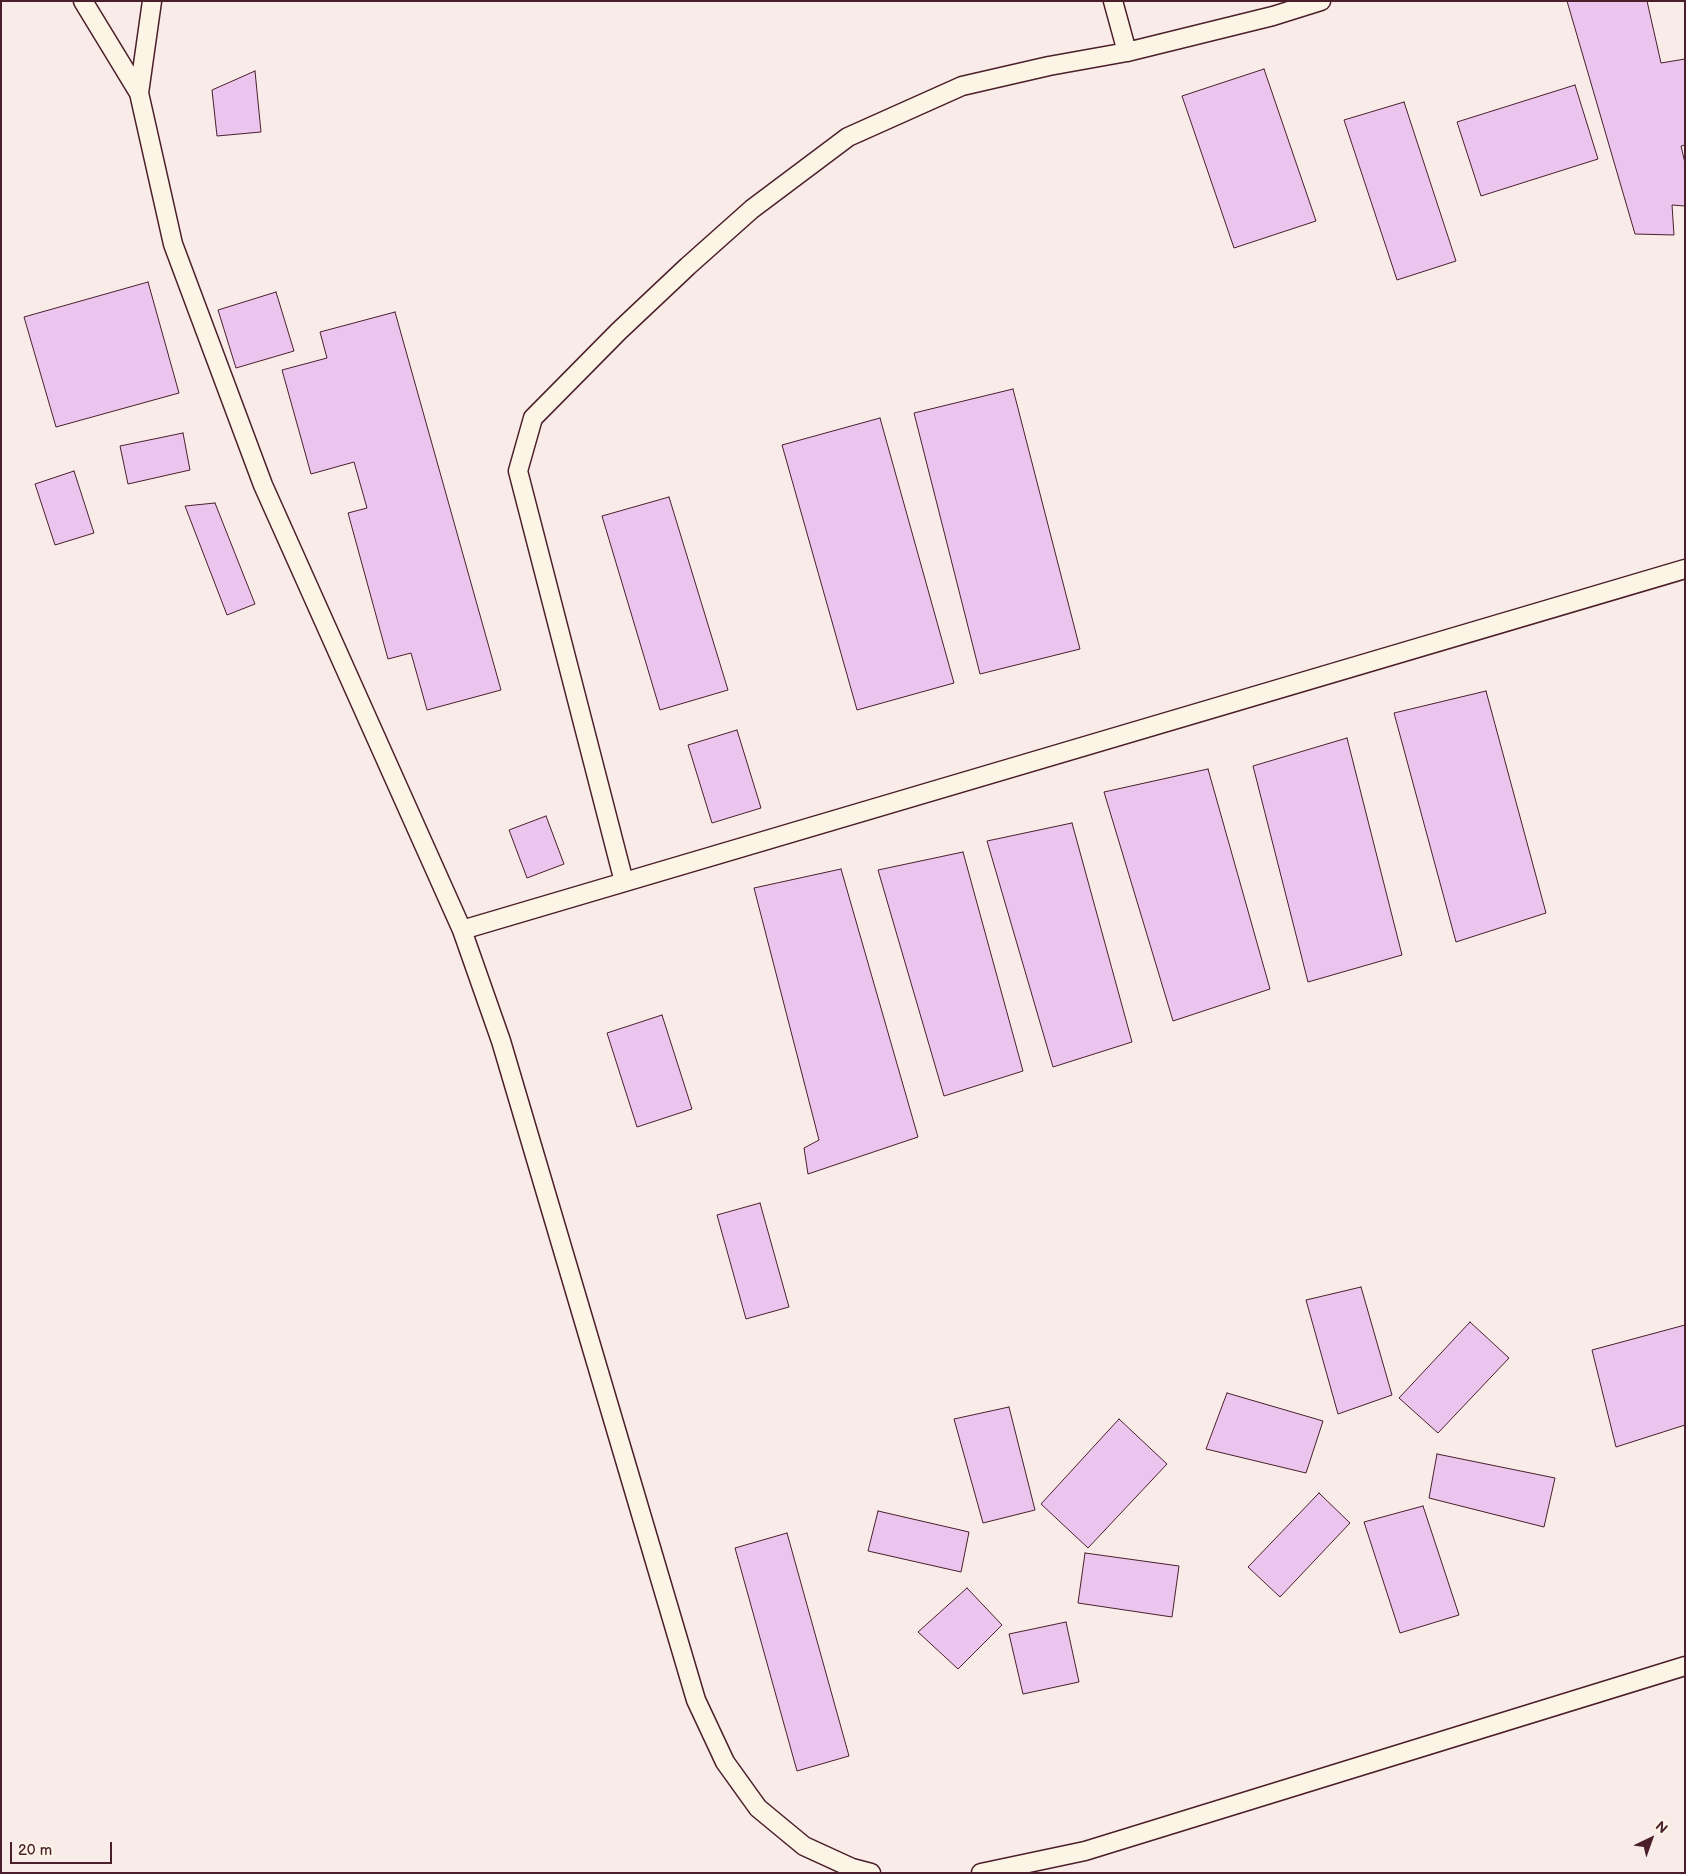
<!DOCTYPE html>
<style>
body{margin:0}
#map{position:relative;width:1686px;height:1874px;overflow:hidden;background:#f9ebe7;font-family:"Balsamiq Sans",sans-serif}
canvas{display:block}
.frame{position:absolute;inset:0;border:2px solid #4a1f2b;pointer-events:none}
.north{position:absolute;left:1626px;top:1814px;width:50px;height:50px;-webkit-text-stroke:4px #fcf5e5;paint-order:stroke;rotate:42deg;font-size:14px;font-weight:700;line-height:20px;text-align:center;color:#4a1f2b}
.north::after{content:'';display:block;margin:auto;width:18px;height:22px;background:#4a1f2b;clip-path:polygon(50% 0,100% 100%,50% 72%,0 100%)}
.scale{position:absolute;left:10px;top:1842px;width:102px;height:22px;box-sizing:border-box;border:2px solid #4a1f2b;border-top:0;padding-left:6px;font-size:15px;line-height:18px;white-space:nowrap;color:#4a1f2b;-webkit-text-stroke:4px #fcf5e5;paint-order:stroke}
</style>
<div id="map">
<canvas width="1686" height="1874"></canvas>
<div class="frame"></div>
<div class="north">N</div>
<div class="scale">20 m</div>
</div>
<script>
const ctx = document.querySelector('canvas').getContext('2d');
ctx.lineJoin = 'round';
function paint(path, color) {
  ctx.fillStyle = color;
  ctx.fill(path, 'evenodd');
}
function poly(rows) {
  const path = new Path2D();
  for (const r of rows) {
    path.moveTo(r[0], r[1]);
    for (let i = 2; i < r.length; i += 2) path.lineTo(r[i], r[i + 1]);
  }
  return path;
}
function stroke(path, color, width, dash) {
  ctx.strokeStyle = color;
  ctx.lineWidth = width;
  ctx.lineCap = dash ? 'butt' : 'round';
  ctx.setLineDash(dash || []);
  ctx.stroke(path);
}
const building = poly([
 [1567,1,1647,1,1661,63,1685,59,1685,145,1681,146,1685,163,1685,206,1672,205,1674,235,1635,234,1567,1],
 [1264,69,1316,221,1234,248,1182,96,1264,69],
 [255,71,261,132,217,136,212,90,255,71],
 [1575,85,1598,159,1481,196,1457,122,1575,85],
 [1404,102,1456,261,1397,280,1344,120,1404,102],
 [148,282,179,393,56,427,24,317,148,282],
 [276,292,294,351,236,368,218,310,276,292],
 [395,312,501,690,427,710,411,653,388,659,348,513,367,508,354,462,311,474,282,370,327,358,320,332,395,312],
 [1013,389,1080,649,980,674,914,413,1013,389],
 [880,418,954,683,857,710,782,445,880,418],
 [183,433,190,470,128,484,120,446,183,433],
 [74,471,94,533,55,545,35,484,74,471],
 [669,497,728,690,660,710,602,516,669,497],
 [215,503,255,604,227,615,185,506,215,503],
 [1486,691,1546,913,1456,942,1394,713,1486,691],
 [737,730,761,808,712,823,688,745,737,730],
 [1347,738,1402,955,1308,982,1253,766,1347,738],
 [1208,769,1270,989,1173,1021,1104,792,1208,769],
 [546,816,564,864,527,878,509,830,546,816],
 [1072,823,1132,1042,1053,1067,987,841,1072,823],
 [963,852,1023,1071,944,1096,878,870,963,852],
 [841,869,918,1137,808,1174,804,1148,819,1140,754,888,841,869],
 [662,1015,692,1109,637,1127,607,1033,662,1015],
 [760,1203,789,1307,746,1319,717,1215,760,1203],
 [1361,1287,1392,1395,1338,1414,1306,1300,1361,1287],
 [1470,1322,1509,1358,1438,1433,1399,1398,1470,1322],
 [1685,1325,1685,1425,1616,1447,1592,1350,1685,1325],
 [1227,1393,1323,1421,1306,1473,1206,1449,1227,1393],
 [1009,1407,1035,1510,983,1523,954,1419,1009,1407],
 [1119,1419,1167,1464,1088,1548,1041,1504,1119,1419],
 [1437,1454,1555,1478,1544,1527,1429,1498,1437,1454],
 [1319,1493,1350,1523,1280,1597,1248,1567,1319,1493],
 [1423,1506,1459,1615,1400,1633,1364,1522,1423,1506],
 [878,1511,969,1532,961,1572,868,1551,878,1511],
 [787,1533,849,1756,797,1771,735,1548,787,1533],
 [1085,1553,1179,1566,1172,1617,1078,1603,1085,1553],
 [967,1588,1002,1625,958,1669,918,1632,967,1588],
 [1066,1622,1079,1682,1023,1694,1009,1634,1066,1622]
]);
paint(building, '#ebc5ee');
stroke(building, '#4a1f2b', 1);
const lane = poly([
 [83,1,139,93,173,244,263,485,462,930,501,1041,696,1700,725,1762,758,1808,804,1846,852,1868,871,1873],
 [1113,1,1127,52],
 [139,93,152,1],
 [624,882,518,471,533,418,619,331,688,266,752,209,848,137,962,86,1049,66,1127,52,1273,16,1321,1],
 [462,930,1685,569],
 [981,1873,1085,1851,1685,1666]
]);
stroke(lane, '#4a1f2b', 21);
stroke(lane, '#fcf5e5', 18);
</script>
